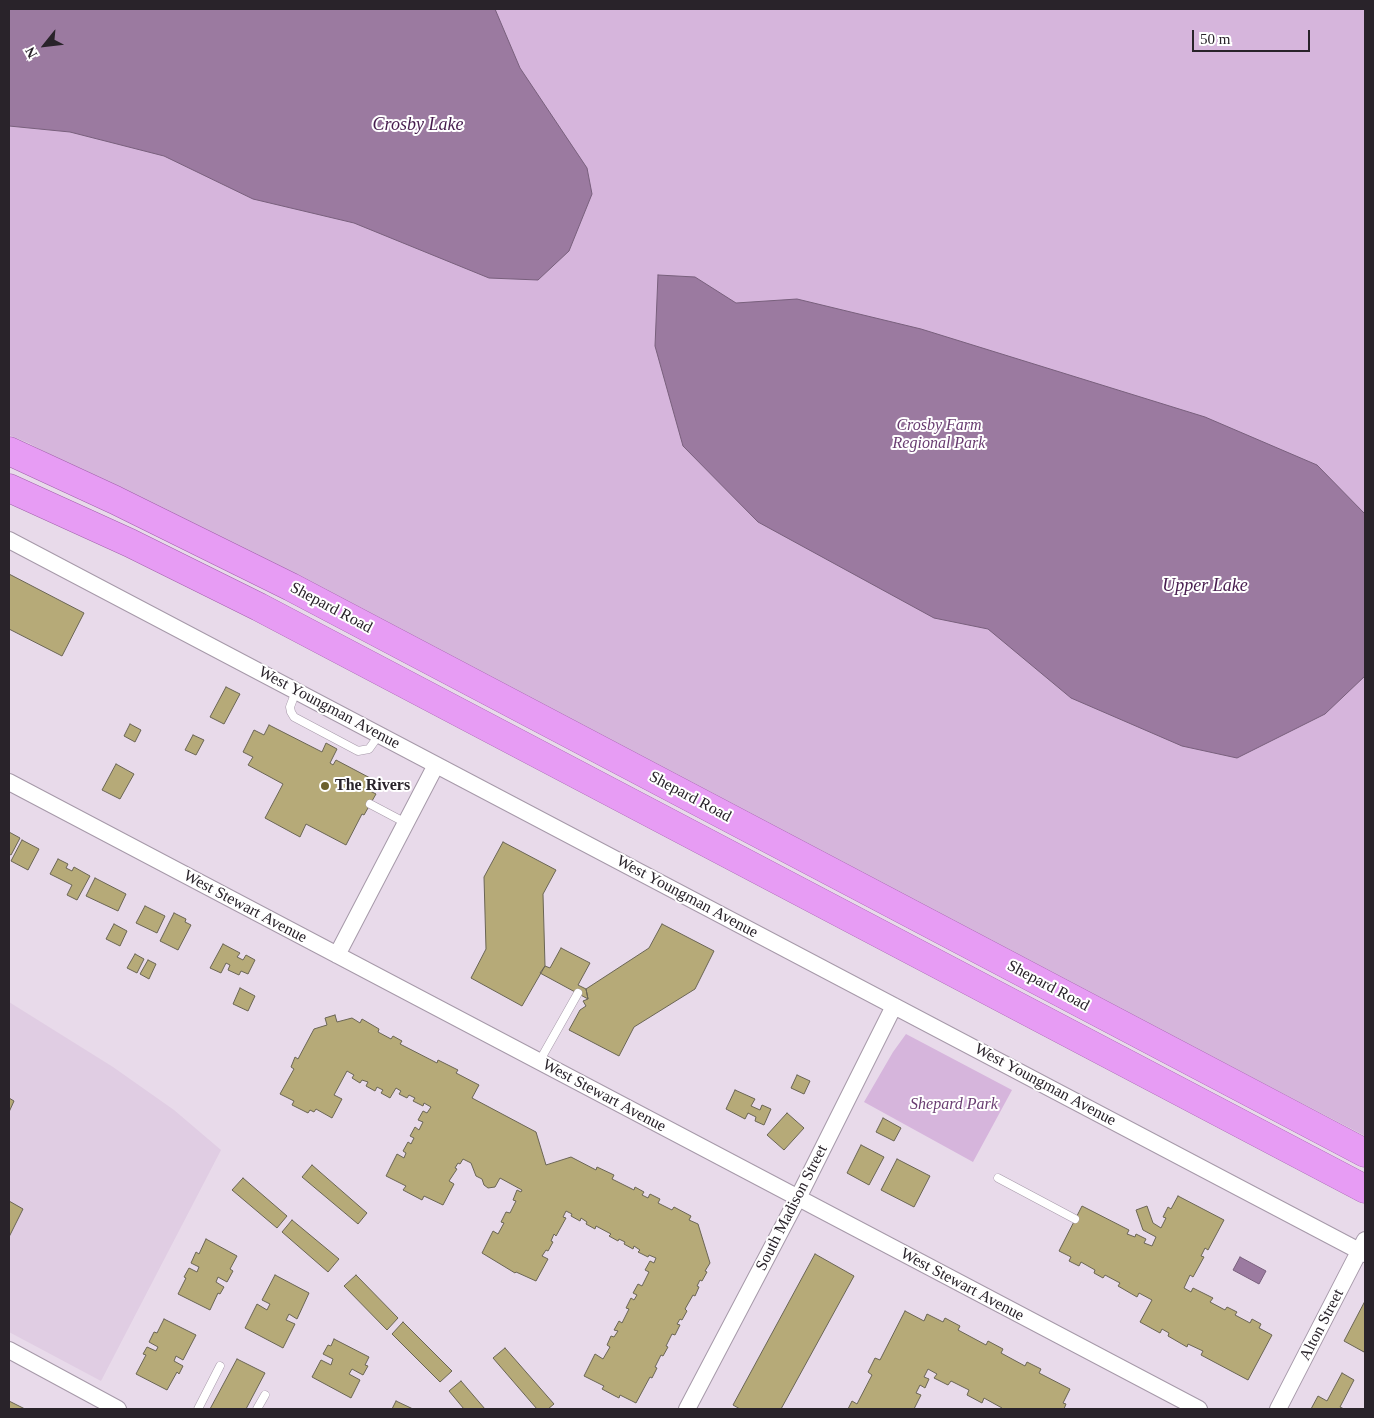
<!DOCTYPE html>
<style>
body{margin:0}
#map{position:relative;width:1374px;height:1418px;overflow:hidden;background:#e8daea;font-family:"Times New Roman",serif}
canvas{display:block}
.frame{position:absolute;inset:0;border:10px solid #29232a;pointer-events:none}
.north{position:absolute;left:20px;top:20px;width:50px;height:50px;-webkit-text-stroke:4px #fff;paint-order:stroke;rotate:241deg;font-size:14px;font-weight:700;line-height:20px;text-align:center;color:#29232a}
.north::after{content:'';display:block;margin:auto;width:18px;height:22px;background:#29232a;clip-path:polygon(50% 0,100% 100%,50% 72%,0 100%)}
.scale{position:absolute;left:1192px;top:30px;width:118px;height:22px;box-sizing:border-box;border:2px solid #29232a;border-top:0;padding-left:6px;font-size:15px;line-height:18px;white-space:nowrap;color:#29232a;-webkit-text-stroke:4px #fff;paint-order:stroke}
</style>
<div id="map">
<canvas width="1374" height="1418"></canvas>
<div class="frame"></div>
<div class="north">N</div>
<div class="scale">50 m</div>
</div>
<script>
const ctx = document.querySelector('canvas').getContext('2d');
ctx.lineJoin = 'round';
function paint(path, color) {
  ctx.fillStyle = color;
  ctx.fill(path, 'evenodd');
}
function poly(rows) {
  const path = new Path2D();
  for (const r of rows) {
    path.moveTo(r[0], r[1]);
    for (let i = 2; i < r.length; i += 2) path.lineTo(r[i], r[i + 1]);
  }
  return path;
}
function stroke(path, color, width, dash) {
  ctx.strokeStyle = color;
  ctx.lineWidth = width;
  ctx.lineCap = dash ? 'butt' : 'round';
  ctx.setLineDash(dash || []);
  ctx.stroke(path);
}
function label(font, color, halo, rows, align = 'center') {
  ctx.font = font + ' "Times New Roman",serif';
  ctx.lineWidth = 4;
  ctx.setLineDash([]);
  ctx.textBaseline = 'middle';
  ctx.strokeStyle = halo;
  ctx.fillStyle = color;
  for (const [text, x, y, turn = 0] of rows) {
    ctx.save();
    ctx.translate(x, y);
    ctx.rotate((+turn || 0) * Math.PI / 180);
    ctx.textAlign = isNaN(turn) ? turn : align;
    if (halo) ctx.strokeText(text, 0, 0);
    ctx.fillText(text, 0, 0);
    ctx.restore();
  }
}
paint(poly([
 [9,1002,113,1067,174,1110,221,1150,101,1381,9,1332]
]), '#e0cde3');
paint(poly([
 [9,9,1365,9,1365,1136,28,443,9,435],
 [906,1034,1012,1090,973,1162,864,1102,893,1052]
]), '#d6b5dc');
const water = poly([
 [9,9,495,9,520,68,587,168,592,194,569,251,538,280,489,278,354,223,253,199,164,156,70,132,9,126,9,9],
 [658,275,695,277,736,303,797,299,921,329,1205,417,1317,465,1365,514,1365,676,1325,714,1237,758,1182,746,1071,698,988,629,934,618,758,522,683,446,655,346,658,275],
 [1240,1257,1266,1271,1259,1284,1233,1270,1240,1257]
]);
paint(water, '#9b7aa0');
stroke(water, '#79607d', 1);
const building = poly([
 [9,574,84,613,62,656,9,629,9,574],
 [226,687,240,694,224,724,210,717,226,687],
 [130,724,141,730,135,742,124,736,130,724],
 [269,725,322,752,326,743,337,749,330,763,333,765,336,760,372,779,366,789,376,794,364,815,362,814,346,845,306,824,300,837,265,818,283,784,248,765,253,757,243,752,254,730,264,735,269,725],
 [193,735,204,740,196,755,185,750,193,735],
 [116,764,134,774,120,799,102,790,116,764],
 [9,832,20,838,11,855,9,854,9,832],
 [22,840,39,849,28,870,11,861,22,840],
 [503,842,556,870,543,894,545,966,522,1006,471,978,486,949,484,877,503,842],
 [58,859,68,864,66,868,72,871,74,867,90,876,77,900,67,895,72,885,50,874,58,859],
 [95,878,126,894,118,911,86,896,95,878],
 [145,906,165,916,157,933,136,923,145,906],
 [174,913,186,919,185,922,191,925,178,950,160,941,174,913],
 [114,924,127,931,120,946,106,939,114,924],
 [662,924,714,951,695,989,634,1027,619,1056,569,1030,580,1010,586,1006,583,1001,588,999,586,989,649,948,662,924],
 [223,944,240,953,237,957,243,960,246,955,255,960,248,974,241,971,239,975,228,970,230,965,226,963,221,973,210,968,223,944],
 [561,948,590,963,578,985,586,989,588,999,540,973,545,966,550,968,561,948],
 [135,954,144,959,137,973,127,968,135,954],
 [148,960,156,964,149,979,140,974,148,960],
 [240,988,255,996,248,1011,233,1004,240,988],
 [335,1015,337,1022,352,1018,360,1023,362,1019,379,1029,378,1032,391,1039,393,1036,402,1041,400,1044,437,1063,438,1060,458,1070,456,1073,479,1085,472,1098,536,1132,546,1165,571,1157,596,1170,597,1167,614,1175,612,1179,634,1190,635,1187,644,1192,642,1195,648,1198,650,1194,660,1199,658,1203,672,1210,674,1207,691,1216,689,1220,698,1224,710,1263,705,1271,707,1272,702,1281,700,1280,697,1286,699,1287,695,1296,693,1295,685,1309,687,1311,682,1320,680,1319,677,1324,680,1325,675,1335,672,1334,666,1346,668,1347,663,1356,661,1355,655,1367,657,1368,652,1378,650,1377,636,1403,620,1395,619,1398,615,1396,602,1389,604,1386,584,1376,595,1354,603,1359,610,1347,607,1345,611,1336,614,1337,618,1331,614,1330,619,1321,622,1323,629,1309,626,1308,631,1298,634,1300,637,1295,633,1293,638,1284,642,1286,649,1272,645,1270,650,1261,654,1263,656,1258,649,1255,648,1257,638,1252,640,1250,634,1246,633,1249,624,1244,625,1242,619,1239,618,1241,609,1236,611,1234,596,1226,595,1229,586,1224,587,1222,581,1218,580,1221,571,1216,572,1214,566,1211,563,1217,566,1218,556,1236,554,1234,551,1241,553,1242,548,1251,546,1250,542,1256,548,1259,536,1281,516,1272,515,1273,482,1253,493,1231,498,1234,504,1223,501,1222,506,1212,510,1213,516,1201,513,1200,517,1190,521,1192,522,1190,500,1178,495,1187,488,1188,484,1185,482,1179,476,1176,471,1163,463,1159,460,1164,458,1163,455,1168,457,1169,449,1181,454,1184,443,1205,424,1196,422,1200,403,1190,406,1186,386,1176,397,1154,404,1158,406,1153,403,1151,408,1142,411,1144,414,1138,410,1136,415,1127,419,1130,423,1122,418,1120,423,1111,427,1113,431,1107,424,1103,423,1106,413,1101,415,1098,409,1095,407,1098,399,1094,401,1091,396,1088,390,1098,381,1093,383,1090,377,1087,375,1091,366,1086,368,1082,362,1080,360,1083,352,1078,354,1075,347,1071,334,1095,342,1099,332,1118,316,1109,314,1112,310,1110,308,1113,292,1105,294,1101,280,1094,294,1069,291,1067,295,1057,298,1059,314,1029,327,1025,325,1018,335,1015],
 [797,1075,810,1081,804,1094,791,1088,797,1075],
 [735,1090,755,1099,751,1106,760,1110,762,1105,771,1109,764,1125,755,1121,756,1117,748,1113,745,1119,726,1109,735,1090],
 [9,1098,14,1101,9,1112,9,1098],
 [787,1113,804,1128,784,1150,767,1135,787,1113],
 [883,1118,901,1128,894,1141,876,1132,883,1118],
 [861,1145,884,1157,869,1185,847,1173,861,1145],
 [897,1159,930,1176,914,1207,881,1190,897,1159],
 [312,1165,367,1213,358,1224,302,1177,312,1165],
 [243,1178,287,1216,277,1228,232,1190,243,1178],
 [1178,1196,1224,1220,1208,1250,1205,1248,1201,1256,1204,1257,1193,1277,1190,1275,1184,1288,1191,1292,1193,1288,1213,1298,1210,1302,1225,1310,1227,1307,1237,1312,1235,1315,1250,1323,1252,1319,1261,1324,1259,1328,1272,1335,1248,1380,1201,1355,1203,1351,1188,1344,1187,1347,1168,1336,1169,1333,1162,1329,1160,1333,1140,1322,1152,1300,1139,1293,1137,1297,1118,1286,1120,1283,1105,1275,1103,1278,1094,1273,1095,1270,1081,1262,1079,1266,1069,1261,1071,1257,1059,1251,1082,1206,1129,1230,1127,1234,1135,1237,1136,1234,1146,1239,1144,1243,1152,1246,1156,1237,1143,1230,1136,1210,1147,1206,1153,1223,1161,1228,1166,1218,1163,1217,1168,1207,1171,1209,1178,1196],
 [9,1201,23,1209,9,1237,9,1201],
 [292,1220,339,1259,328,1272,282,1232,292,1220],
 [206,1239,237,1256,230,1269,233,1271,227,1282,218,1277,216,1282,224,1287,220,1294,218,1293,210,1310,178,1294,186,1278,184,1277,189,1268,197,1272,199,1267,191,1263,196,1252,199,1254,206,1239],
 [815,1254,854,1276,781,1409,740,1409,733,1405,815,1254],
 [275,1275,309,1293,297,1319,289,1314,286,1320,295,1324,283,1348,245,1328,257,1304,267,1310,270,1304,262,1300,275,1275],
 [356,1275,398,1318,387,1330,344,1286,356,1275],
 [1365,1301,1365,1349,1364,1352,1344,1341,1365,1301],
 [905,1311,924,1321,927,1314,943,1322,945,1318,960,1326,958,1330,986,1345,988,1341,1003,1349,1001,1353,1025,1366,1027,1362,1041,1369,1039,1373,1070,1389,1063,1403,1066,1404,1064,1409,1001,1409,1002,1408,984,1398,982,1403,967,1395,969,1390,951,1381,948,1385,934,1378,937,1374,928,1369,924,1377,929,1379,925,1388,920,1385,916,1393,921,1395,914,1409,848,1409,852,1401,857,1404,872,1375,868,1372,875,1358,880,1360,905,1311],
 [164,1319,196,1335,183,1360,176,1356,174,1361,183,1366,179,1374,177,1372,167,1390,136,1374,146,1355,143,1354,147,1347,156,1351,158,1347,149,1342,154,1332,157,1333,164,1319],
 [403,1322,452,1371,440,1382,392,1334,403,1322],
 [334,1339,369,1357,365,1365,368,1366,363,1375,352,1369,349,1374,360,1380,351,1398,312,1377,321,1360,331,1365,333,1359,323,1354,328,1345,331,1346,334,1339],
 [505,1348,554,1404,548,1409,537,1409,493,1358,505,1348],
 [237,1359,265,1373,246,1409,210,1409,237,1359],
 [1342,1373,1354,1380,1340,1407,1344,1409,1311,1409,1318,1396,1327,1401,1342,1373],
 [461,1381,485,1409,464,1409,449,1391,461,1381],
 [9,1401,25,1409,9,1409,9,1401],
 [396,1401,413,1409,392,1409,396,1401]
]);
paint(building, '#b6aa78');
stroke(building, '#6a6554', 1);
const service = poly([
 [296,691,290,707,291,712,294,717,358,751,369,749,379,735],
 [370,804,406,823],
 [539,1062,578,993],
 [998,1178,1075,1219],
 [198,1409,220,1366],
 [257,1409,265,1395]
]);
const minor = poly([
 [9,540,1365,1254],
 [9,782,1199,1409],
 [337,955,436,765],
 [9,1350,118,1409],
 [687,1409,798,1198,894,1006],
 [1278,1409,1365,1240]
]);
const trunk = poly([
 [9,451,115,500,291,587,1365,1153],
 [9,488,130,543,259,607,1365,1189]
]);
stroke(service, '#a699a9', 9);
stroke(minor, '#a699a9', 18);
stroke(trunk, '#a162ab', 29);
stroke(service, '#fff', 8);
stroke(minor, '#fff', 16);
stroke(trunk, '#e79cf4', 28);
for (const [x, y, r, color] of [
 [325,786,5,"#6c602d"]
]) {
  const dot = new Path2D();
  dot.arc(x, y, r, 0, 2 * Math.PI);
  ctx.fillStyle = color;
  ctx.fill(dot);
  stroke(dot, '#fff', 2);
}
label('italic 16px', '#693c71', '#fff', [
 ["Crosby Farm",939,426],
 ["Regional Park",939,444],
 ["Shepard Park",954,1105]
]);
label('16px', '#29232a', '#fff', [
 ["Shepard Road",331,608,28],
 ["West Youngman Avenue",329,708,28],
 ["Shepard Road",690,797,28],
 ["West Youngman Avenue",687,897,28],
 ["West Stewart Avenue",245,907,28],
 ["Shepard Road",1048,986,28],
 ["West Youngman Avenue",1045,1085,28],
 ["West Stewart Avenue",604,1096,28],
 ["South Madison Street",792,1208,-63],
 ["West Stewart Avenue",962,1285,28],
 ["Alton Street",1322,1325,-63]
]);
label('bold 16px', '#29232a', '#fff', [
 ["The Rivers",335,786]
], 'left');
label('italic 18px', '#471c4e', '#fff', [
 ["Crosby Lake",418,125],
 ["Upper Lake",1205,586]
]);
</script>
